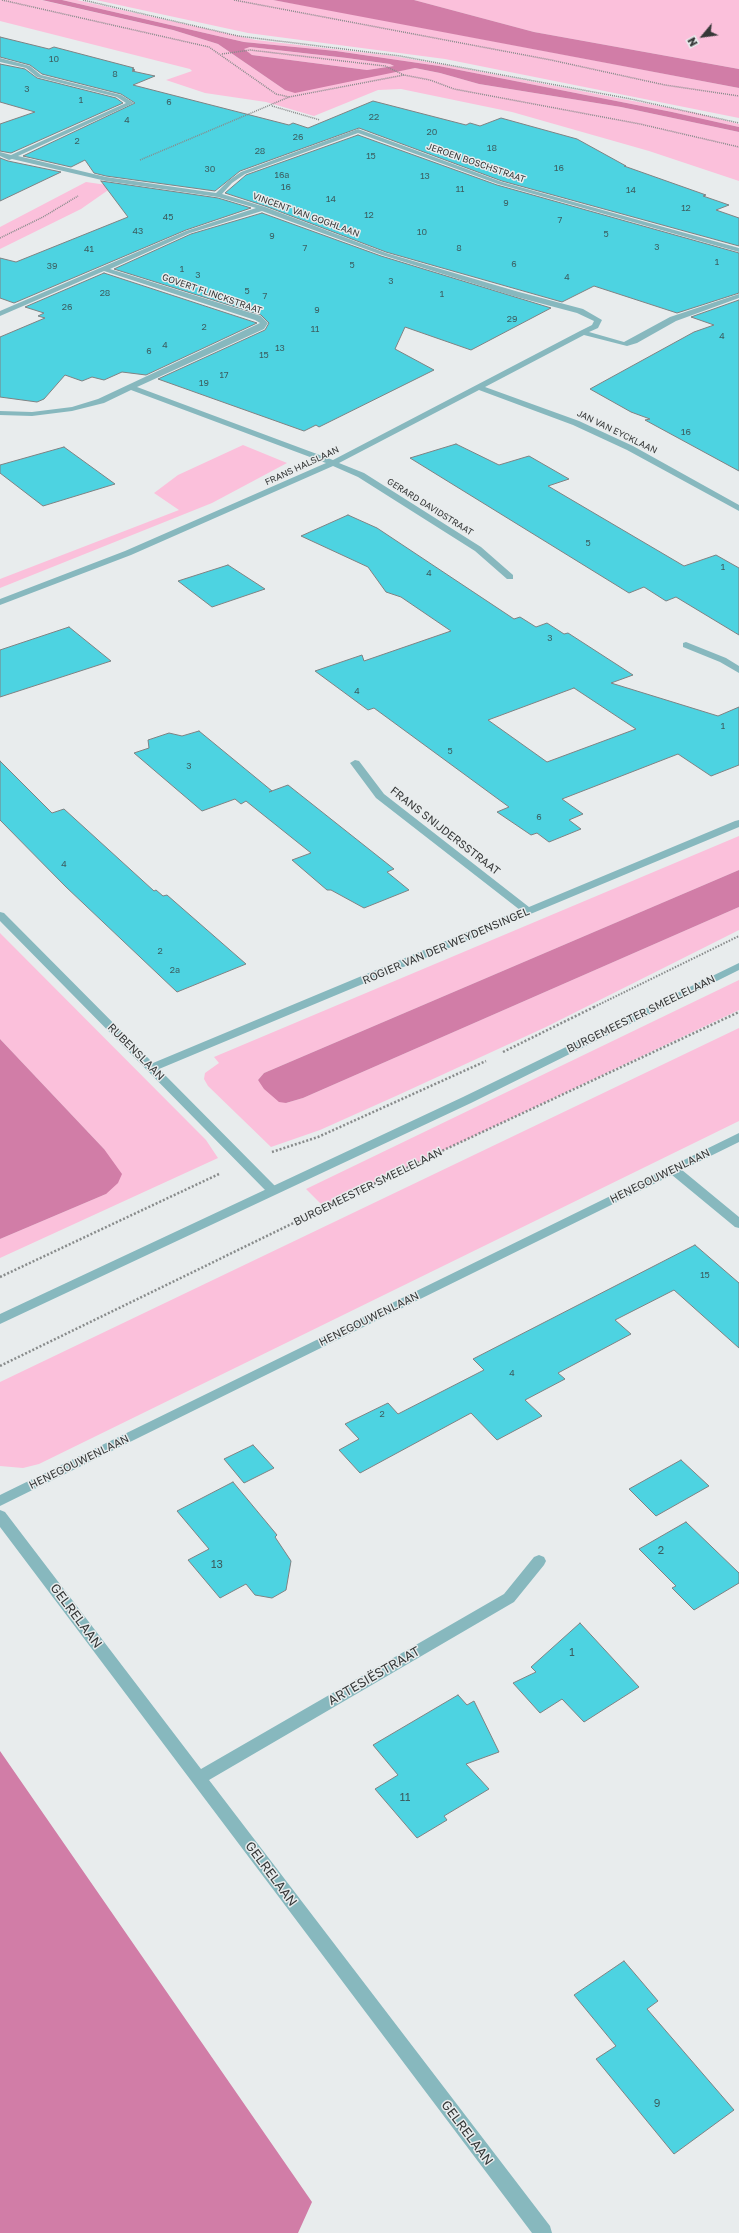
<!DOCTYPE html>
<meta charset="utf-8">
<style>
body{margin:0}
#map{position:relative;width:739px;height:2233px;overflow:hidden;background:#e8eced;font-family:"Golos Text",sans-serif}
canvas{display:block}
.north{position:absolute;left:683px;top:16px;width:40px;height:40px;-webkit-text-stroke:3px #e8eced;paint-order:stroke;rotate:241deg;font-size:11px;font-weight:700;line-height:16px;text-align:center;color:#363838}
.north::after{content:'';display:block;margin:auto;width:14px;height:18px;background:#363838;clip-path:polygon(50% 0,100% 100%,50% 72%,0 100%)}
</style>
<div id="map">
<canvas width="739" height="2233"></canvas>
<div class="north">N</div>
</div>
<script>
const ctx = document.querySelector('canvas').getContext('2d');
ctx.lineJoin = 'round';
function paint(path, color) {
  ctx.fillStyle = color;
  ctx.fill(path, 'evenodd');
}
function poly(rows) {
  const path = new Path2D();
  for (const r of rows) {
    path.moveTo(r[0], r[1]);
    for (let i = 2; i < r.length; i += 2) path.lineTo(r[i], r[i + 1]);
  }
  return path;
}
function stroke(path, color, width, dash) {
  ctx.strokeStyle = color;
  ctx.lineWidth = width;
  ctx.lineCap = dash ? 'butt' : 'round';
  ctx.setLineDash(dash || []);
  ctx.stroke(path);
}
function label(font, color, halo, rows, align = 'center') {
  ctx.font = font + ' "Golos Text",sans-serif';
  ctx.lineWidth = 3;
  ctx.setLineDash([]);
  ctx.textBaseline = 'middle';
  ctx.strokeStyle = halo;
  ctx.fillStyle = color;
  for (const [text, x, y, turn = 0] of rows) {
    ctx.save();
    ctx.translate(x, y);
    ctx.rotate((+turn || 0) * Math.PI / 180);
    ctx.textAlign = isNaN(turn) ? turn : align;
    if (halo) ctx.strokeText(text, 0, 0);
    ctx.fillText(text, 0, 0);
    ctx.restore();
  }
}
paint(poly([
 [0,0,41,0,173,30,218,44,285,90,415,68,440,73,479,84,621,107,739,132,739,181,649,151,512,112,401,89,378,90,314,116,266,102,205,93,166,80,192,71,190,69,0,21],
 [62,0,77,0,256,40,393,56,451,66,696,113,739,124,739,127,672,112,439,66,336,51,244,42],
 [96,0,273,0,314,7,739,88,739,118,445,59,248,33],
 [414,0,739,0,739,69,534,32],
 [250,47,347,58,390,64,394,66,367,70,252,55,243,49],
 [86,182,114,186,81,209,0,249,0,227],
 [243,445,287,463,212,503,0,588,0,579,179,510,154,493,178,475],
 [739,836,739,870,264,1073,258,1080,286,1103,303,1098,739,907,739,930,546,1027,396,1096,320,1130,271,1147,208,1086,204,1079,205,1073,219,1063,214,1057],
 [0,933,206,1140,218,1158,0,1258,0,1239,106,1194,104,1149,0,1039],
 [739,980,739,1010,324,1207,306,1189],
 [739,1028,739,1121,39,1464,23,1468,0,1466,0,1382]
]), '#fbc0db');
paint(poly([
 [32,0,62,0,244,42,336,51,439,66,672,112,739,127,739,132,621,107,479,84,440,73,415,68,295,93,285,90,218,44,173,30,42,0],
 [250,47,347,58,390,64,394,66,367,70,252,55,244,49],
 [273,0,414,0,534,32,739,69,739,88],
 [739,870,739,907,303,1098,286,1103,279,1102,264,1089,258,1080,264,1073],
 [0,1039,104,1149,122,1174,118,1183,106,1194,0,1239],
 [0,1751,312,2202,298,2233,0,2233]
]), '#d17da7');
const building = poly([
 [0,37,49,49,54,47,134,68,132,69,135,70,132,71,155,76,133,85,289,125,293,123,308,128,373,101,466,125,470,123,480,126,501,118,577,139,626,166,624,166,706,195,703,196,729,205,716,210,739,218,739,246,502,181,359,128,240,171,215,191,106,176,94,173,85,160,71,167,23,156,135,103,121,94,42,74,30,65,0,57,0,37],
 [0,64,25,69,37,78,116,98,123,103,11,153,0,151,0,124,35,112,0,102,0,64],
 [358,135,497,185,739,253,739,293,677,313,594,286,562,302,386,252,265,206,225,193,246,175,358,135],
 [0,158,8,161,61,172,0,201,0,158],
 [101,181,218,198,251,208,186,230,14,303,0,298,0,258,16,262,128,217,101,181],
 [262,213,381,256,551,308,471,350,405,327,395,349,434,370,319,427,316,425,304,431,158,379,265,330,269,323,261,315,114,269,191,234,262,213],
 [104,273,257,323,146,375,122,372,104,380,92,377,82,381,65,375,44,399,37,402,0,397,0,337,45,318,38,316,44,313,25,307,104,273],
 [739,300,739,471,645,420,650,419,631,412,590,389,694,332,714,325,691,317,739,300],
 [456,444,499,465,529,456,569,479,548,486,684,566,716,555,739,568,739,635,676,597,666,601,644,587,629,593,410,458,456,444],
 [64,447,115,484,43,506,0,473,0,465,64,447],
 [348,515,377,528,514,619,520,617,536,627,547,623,564,634,568,633,633,675,611,683,718,716,739,707,739,765,711,776,678,754,562,799,583,814,569,820,581,829,549,842,537,833,531,835,497,812,509,807,374,708,368,710,315,671,362,655,364,661,451,631,401,597,386,592,368,567,301,536,348,515],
 [574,688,636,729,547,762,488,720,574,688],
 [228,565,265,589,212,607,178,581,228,565],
 [69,627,111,661,0,697,0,650,69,627],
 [199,731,272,791,269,792,288,785,394,869,387,872,409,890,364,908,331,890,327,890,292,860,311,853,246,801,241,804,235,799,202,811,134,753,149,748,148,740,169,733,182,736,199,731],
 [0,761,52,813,64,809,154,891,156,890,163,896,167,895,246,964,177,992,66,887,0,820,0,761],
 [695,1245,739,1283,739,1348,674,1290,615,1320,631,1334,558,1373,565,1379,525,1400,542,1416,497,1440,471,1413,360,1473,339,1450,359,1439,345,1424,388,1403,398,1414,484,1370,473,1359,695,1245],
 [253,1445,274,1468,244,1483,224,1459,253,1445],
 [681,1460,709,1486,656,1516,629,1489,681,1460],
 [233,1482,277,1535,275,1537,291,1561,286,1590,272,1598,255,1595,246,1584,220,1598,188,1560,209,1549,177,1511,233,1482],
 [686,1522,739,1573,739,1583,694,1610,672,1588,676,1586,639,1549,686,1522],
 [580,1623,639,1687,584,1722,562,1699,540,1713,513,1683,536,1672,531,1667,580,1623],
 [458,1695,467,1705,474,1701,499,1752,466,1764,489,1789,444,1816,447,1820,417,1838,375,1789,398,1775,373,1745,458,1695],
 [624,1961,658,2001,647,2009,734,2110,674,2154,596,2059,616,2046,574,1995,624,1961]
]);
paint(building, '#4dd3e1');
stroke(building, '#7f8283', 1);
stroke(poly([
 [2,0,209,47,276,94,289,97],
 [83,0,238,36,400,56,631,99,739,123],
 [234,0,551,60,665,85,739,96],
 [222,54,250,50,385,66,404,75,430,80,454,89,640,124,739,147],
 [272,106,320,120],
 [140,160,289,97,404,75],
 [0,238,43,217,78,196]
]), '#888b8b', 1.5, [1, 1]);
stroke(poly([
 [594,1007,739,936]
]), '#888b8b', 2, [1.5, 1.5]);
stroke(poly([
 [503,1052,596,1006],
 [272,1152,318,1137,486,1061],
 [0,1277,219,1174],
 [0,1366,431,1156,739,1012]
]), '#888b8b', 2.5, [2, 2]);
paint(poly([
 [0,58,30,66,41,75,121,95,134,103,18,156,106,177,216,193,228,181,241,172,358,129,502,182,739,248,739,252,498,184,358,133,245,174,232,183,222,194,265,207,386,253,519,292,583,309,602,320,598,328,589,332,624,342,670,317,739,294,739,298,676,321,637,343,627,346,584,335,485,387,579,421,633,446,739,505,739,511,627,450,573,425,479,390,339,463,364,473,481,547,513,575,513,579,507,579,475,551,358,477,333,466,131,555,0,605,0,599,125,551,326,463,131,390,104,403,72,411,32,416,0,415,0,411,32,412,72,407,98,399,260,323,255,320,104,271,0,316,0,311,186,231,256,208,218,197,106,181,12,159,9,160,0,156,0,152,11,155,126,103,117,97,37,77,26,68,0,62,0,58],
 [262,211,382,255,513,296,577,313,594,321,592,325,580,331,333,460,137,387,264,329,268,323,261,316,110,269,190,233,262,211],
 [686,642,726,658,739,666,739,673,720,662,683,647,683,643,686,642],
 [355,760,359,761,384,794,529,907,735,821,739,820,739,827,159,1069,276,1187,278,1190,272,1194,268,1193,0,921,0,912,4,913,153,1063,520,910,376,798,350,763,355,760],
 [739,1133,739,1142,682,1170,739,1217,739,1228,735,1227,672,1175,0,1506,0,1495,739,1133],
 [0,1510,5,1512,201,1769,504,1594,534,1557,539,1555,544,1557,546,1561,544,1565,514,1602,209,1780,550,2226,552,2233,532,2233,0,1527,0,1510]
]), '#87b8be');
paint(poly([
 [739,963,739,970,471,1103,0,1324,0,1314,463,1097,739,963]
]), '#87b8be');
label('9px', '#3c5f62', null, [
 ["10",54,59],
 ["8",115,74],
 ["3",27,89],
 ["1",81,100],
 ["6",169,102],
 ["22",374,117],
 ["4",127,120],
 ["20",432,132],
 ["26",298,137],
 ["2",77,141],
 ["18",492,148],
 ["28",260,151],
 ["15",371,156],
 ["16",559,168],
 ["30",210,169],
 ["16a",282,175],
 ["13",425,176],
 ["16",286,187],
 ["11",460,189],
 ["14",631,190],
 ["14",331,199],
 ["9",506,203],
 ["12",686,208],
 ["12",369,215],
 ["45",168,217],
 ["7",560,220],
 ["43",138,231],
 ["10",422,232],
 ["5",606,234],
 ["9",272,236],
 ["3",657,247],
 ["7",305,248],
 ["8",459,248],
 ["41",89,249],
 ["1",717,262],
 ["6",514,264],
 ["5",352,265],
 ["39",52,266],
 ["1",182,269],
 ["3",198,275],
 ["4",567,277],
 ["3",391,281],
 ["5",247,291],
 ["28",105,293],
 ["1",442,294],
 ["7",265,296],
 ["26",67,307],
 ["9",317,310],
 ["29",512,319],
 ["2",204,327],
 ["11",315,329],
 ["4",722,336],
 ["4",165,345],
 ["13",280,348],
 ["6",149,351],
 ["15",264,355],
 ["17",224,375],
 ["19",204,383],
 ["16",686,432],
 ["5",588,543],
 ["1",723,567],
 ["4",429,573],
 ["3",550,638],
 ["4",357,691],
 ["1",723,726],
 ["5",450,751],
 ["3",189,766],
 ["6",539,817],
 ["4",64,864],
 ["2",160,951],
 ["2a",175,970],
 ["15",705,1275],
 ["4",512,1373],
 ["2",382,1414]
]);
label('9px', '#363838', '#e8eced', [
 ["JEROEN BOSCHSTRAAT",476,163,19],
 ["VINCENT VAN GOGHLAAN",306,215,20],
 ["GOVERT FLINCKSTRAAT",212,294,19],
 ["JAN VAN EYCKLAAN",617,432,26],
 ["FRANS HALSLAAN",302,466,-25],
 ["GERARD DAVIDSTRAAT",430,507,32]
]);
label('11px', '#363838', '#e8eced', [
 ["FRANS SNIJDERSSTRAAT",445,831,38],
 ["ROGIER VAN DER WEYDENSINGEL",446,946,-23],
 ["BURGEMEESTER SMEELELAAN",641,1014,-26],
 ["RUBENSLAAN",136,1052,45],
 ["HENEGOUWENLAAN",660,1176,-26],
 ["BURGEMEESTER SMEELELAAN",368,1187,-26],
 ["HENEGOUWENLAAN",369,1319,-26],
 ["HENEGOUWENLAAN",79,1462,-26]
]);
label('11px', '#3c5f62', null, [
 ["2",661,1551],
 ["13",217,1565],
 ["1",572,1653],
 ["11",405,1798],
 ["9",657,2104]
]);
label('13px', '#363838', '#e8eced', [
 ["GELRELAAN",76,1616,53],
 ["ARTESIËSTRAAT",374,1676,-30],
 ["GELRELAAN",271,1874,53],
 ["GELRELAAN",467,2133,53]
]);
</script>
